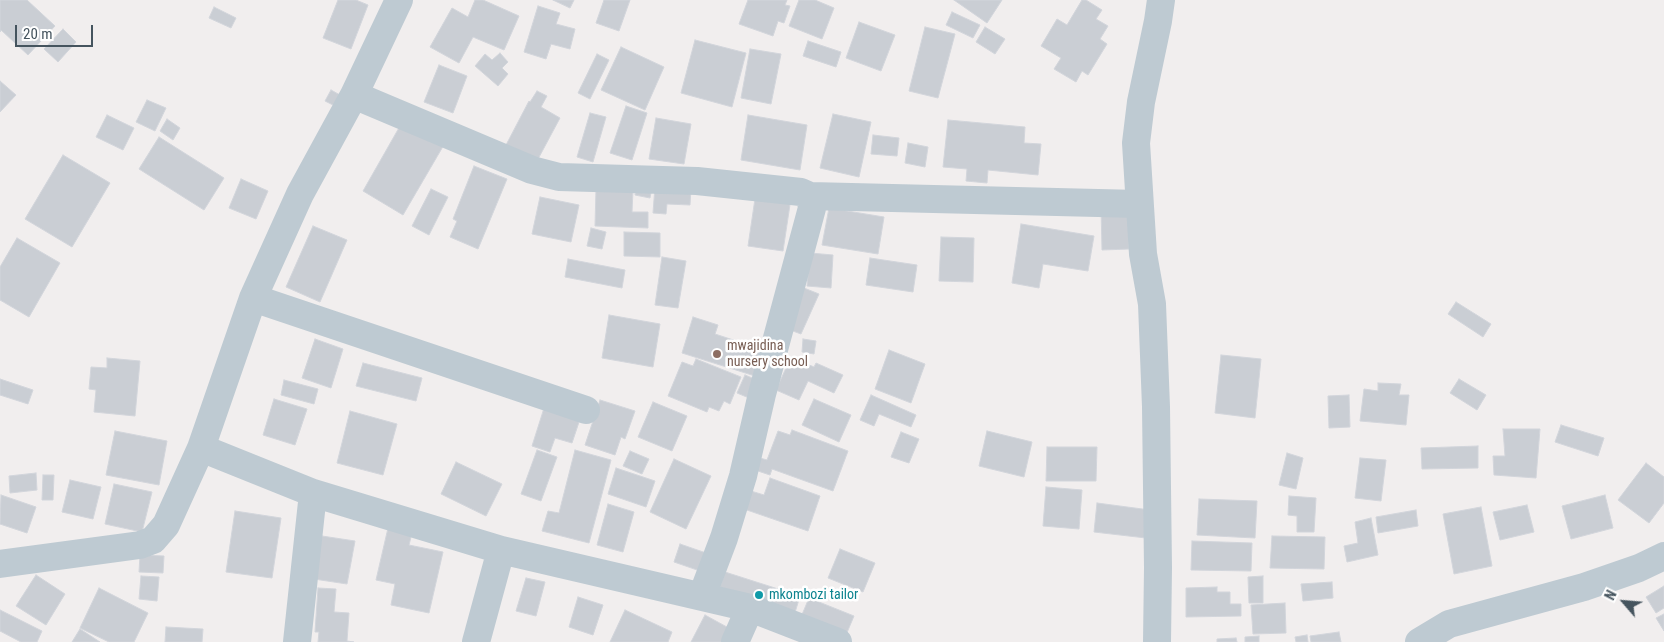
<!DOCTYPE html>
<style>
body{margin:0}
#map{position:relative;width:1664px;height:642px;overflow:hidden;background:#f1eeee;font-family:"Roboto Condensed",sans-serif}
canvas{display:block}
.north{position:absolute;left:1599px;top:577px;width:50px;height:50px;-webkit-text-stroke:4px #fff;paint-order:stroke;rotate:297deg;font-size:14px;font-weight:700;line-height:20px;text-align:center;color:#45545e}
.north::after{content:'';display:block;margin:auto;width:18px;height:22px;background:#45545e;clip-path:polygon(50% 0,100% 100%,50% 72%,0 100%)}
.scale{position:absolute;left:15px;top:25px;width:78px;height:22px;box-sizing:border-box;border:2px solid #45545e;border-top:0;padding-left:6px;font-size:15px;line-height:18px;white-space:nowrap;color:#45545e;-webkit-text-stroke:4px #fff;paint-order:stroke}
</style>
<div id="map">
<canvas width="1664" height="642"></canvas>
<div class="north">N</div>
<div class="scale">20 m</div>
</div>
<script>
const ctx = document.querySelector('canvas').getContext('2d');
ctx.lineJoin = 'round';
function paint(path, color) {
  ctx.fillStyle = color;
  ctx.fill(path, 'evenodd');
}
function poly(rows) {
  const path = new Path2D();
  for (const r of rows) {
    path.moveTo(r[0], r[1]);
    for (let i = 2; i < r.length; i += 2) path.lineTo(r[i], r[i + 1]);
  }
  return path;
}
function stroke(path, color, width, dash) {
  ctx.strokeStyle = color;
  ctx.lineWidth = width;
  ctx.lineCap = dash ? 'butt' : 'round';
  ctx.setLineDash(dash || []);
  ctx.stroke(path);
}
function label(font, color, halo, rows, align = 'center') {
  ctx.font = font + ' "Roboto Condensed",sans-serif';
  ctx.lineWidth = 5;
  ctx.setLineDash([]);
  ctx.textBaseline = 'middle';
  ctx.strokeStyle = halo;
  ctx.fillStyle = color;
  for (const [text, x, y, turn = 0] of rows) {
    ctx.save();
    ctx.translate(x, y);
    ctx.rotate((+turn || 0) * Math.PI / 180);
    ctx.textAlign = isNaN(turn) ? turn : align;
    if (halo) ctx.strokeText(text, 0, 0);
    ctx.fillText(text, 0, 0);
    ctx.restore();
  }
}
const building = poly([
 [0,0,27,0,55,26,28,55,1,30,0,32,0,0],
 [338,0,356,0,368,5,351,49,323,38,338,0],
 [475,0,483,0,519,16,504,50,473,37,459,63,430,47,452,8,468,17,475,0],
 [553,0,574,0,570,8,553,0],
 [604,0,630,0,619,31,596,23,604,0],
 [748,0,787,0,785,5,790,6,784,23,778,21,773,36,739,24,748,0],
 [799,0,815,0,834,8,822,39,789,26,799,0],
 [954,0,1002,0,987,23,954,0],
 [1082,0,1086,0,1102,10,1096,19,1108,26,1100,39,1107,44,1088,75,1082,71,1076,82,1054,69,1061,58,1041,46,1057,19,1067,25,1082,0],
 [538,6,560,13,556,24,575,29,570,49,551,44,546,59,524,52,538,6],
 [214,7,236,18,231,28,209,18,214,7],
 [952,12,980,25,973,38,946,25,952,12],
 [859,22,895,35,881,71,846,58,859,22],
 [925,27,955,34,938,98,909,91,925,27],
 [985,27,1005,39,995,54,976,42,985,27],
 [63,29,76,42,58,62,44,49,63,29],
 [695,40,746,53,732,107,681,93,695,40],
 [808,41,841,52,836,67,803,56,808,41],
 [621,47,664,67,645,110,601,90,621,47],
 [750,49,781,54,771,104,741,98,750,49],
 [500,53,508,62,502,68,508,74,498,86,475,66,485,54,492,60,500,53],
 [597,54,609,60,590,99,578,93,597,54],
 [439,65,467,76,453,113,424,102,439,65],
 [0,81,16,95,0,112,0,81],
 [331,90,340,95,335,106,325,101,331,90],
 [537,91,547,96,541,107,560,118,537,161,506,145,529,101,530,102,537,91],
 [147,100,166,108,155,131,136,122,147,100],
 [626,106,647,113,632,160,610,153,626,106],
 [590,113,606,117,593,162,577,157,590,113],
 [833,114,871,122,859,177,820,168,833,114],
 [107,115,134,128,123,150,96,137,107,115],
 [748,115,807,125,800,170,741,160,748,115],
 [656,118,691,124,684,164,649,159,656,118],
 [167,119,180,128,173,140,160,131,167,119],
 [404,119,445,143,403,215,363,191,404,119],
 [948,120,1025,127,1024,143,1041,144,1038,175,988,170,987,183,966,181,967,169,943,167,948,120],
 [873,135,899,138,897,156,871,154,873,135],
 [159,137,224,178,204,210,139,169,159,137],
 [908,143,928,147,925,167,905,163,908,143],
 [63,155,110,183,72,247,25,219,63,155],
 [474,166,507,179,478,249,450,237,457,221,453,219,474,166],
 [241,179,268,191,256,219,229,208,241,179],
 [637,180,653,182,650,198,635,195,637,180],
 [655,186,691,188,690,205,667,204,666,214,653,213,655,186],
 [431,189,448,197,429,235,412,226,431,189],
 [596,189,633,190,632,212,648,212,648,228,595,226,596,189],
 [756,192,791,198,783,251,748,246,756,192],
 [540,197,579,205,571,242,532,234,540,197],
 [1128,206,1129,249,1102,250,1101,207,1128,206],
 [829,208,884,217,878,254,822,245,829,208],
 [1021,224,1094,236,1088,271,1043,264,1039,288,1012,283,1021,224],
 [313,226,347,240,320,302,286,287,313,226],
 [591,228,606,232,602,249,587,246,591,228],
 [624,232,660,233,660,257,624,256,624,232],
 [941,237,974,238,973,282,939,281,941,237],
 [17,238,60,263,29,317,0,300,0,267,17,238],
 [810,253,833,255,831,288,807,286,810,253],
 [662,257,686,261,678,308,655,305,662,257],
 [870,258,917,265,913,292,866,285,870,258],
 [568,259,625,270,622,288,565,277,568,259],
 [799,286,819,294,801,334,782,327,799,286],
 [1456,302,1491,324,1483,337,1448,314,1456,302],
 [609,315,660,324,653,367,602,358,609,315],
 [693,317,718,325,715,334,764,350,755,376,682,353,693,317],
 [315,339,343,349,331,388,302,378,315,339],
 [803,339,816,341,814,354,802,352,803,339],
 [889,350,925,364,911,403,875,389,889,350],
 [1221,355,1261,359,1255,418,1215,413,1221,355],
 [791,357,814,367,816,363,843,375,834,393,808,381,799,400,776,390,791,357],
 [107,358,140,361,135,416,94,412,96,390,89,389,91,367,107,368,107,358],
 [696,359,741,377,730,404,724,401,719,411,709,407,707,412,668,396,682,362,693,366,696,359],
 [363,363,422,378,416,401,356,386,363,363],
 [745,375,757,380,749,398,737,393,745,375],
 [0,379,33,390,28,404,0,395,0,379],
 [1459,379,1486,395,1477,410,1450,393,1459,379],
 [284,380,318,389,314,404,281,395,284,380],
 [1378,383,1401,384,1399,395,1409,395,1406,425,1360,421,1364,389,1378,391,1378,383],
 [871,395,916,415,911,427,879,414,874,426,860,420,871,395],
 [1349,395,1350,427,1329,428,1328,396,1349,395],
 [274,399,307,409,295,445,263,435,274,399],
 [814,399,851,415,839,442,802,425,814,399],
 [600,400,635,411,625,439,621,437,615,455,585,445,600,400],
 [653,402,687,416,672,451,638,437,653,402],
 [545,405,581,416,572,443,555,438,550,452,532,446,545,405],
 [350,411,397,424,383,475,337,463,350,411],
 [1561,425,1604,438,1598,456,1555,442,1561,425],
 [1503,429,1540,429,1536,478,1494,475,1493,456,1505,456,1503,429],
 [792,430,848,451,833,491,772,469,770,475,755,470,760,458,767,460,778,431,790,435,792,430],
 [115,431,167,441,159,485,106,475,115,431],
 [987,431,1032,442,1024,477,979,466,987,431],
 [901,432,919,439,909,463,891,457,901,432],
 [1478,446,1478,468,1422,469,1421,448,1478,446],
 [1047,447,1097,447,1096,481,1046,481,1047,447],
 [537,450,557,457,541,501,521,494,537,450],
 [575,450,611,460,589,543,542,531,548,511,559,513,575,450],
 [630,451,649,459,642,474,623,466,630,451],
 [1287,453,1303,458,1296,489,1279,485,1287,453],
 [1360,458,1386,460,1381,501,1355,498,1360,458],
 [674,459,711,476,686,529,650,512,674,459],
 [456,462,502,484,486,516,441,494,456,462],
 [1646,463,1664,477,1664,503,1649,523,1618,500,1646,463],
 [616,468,655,481,646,507,608,494,616,468],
 [36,473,37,490,10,493,9,476,36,473],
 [43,475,54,475,53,500,42,500,43,475],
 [770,478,820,496,808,531,744,509,751,491,764,495,770,478],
 [70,480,101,487,93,519,62,512,70,480],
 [114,484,152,492,142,532,105,524,114,484],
 [1046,487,1082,490,1079,529,1043,526,1046,487],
 [1,495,36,507,27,533,0,524,1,495],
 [1605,495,1613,528,1571,539,1562,506,1605,495],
 [1289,496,1316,498,1314,532,1297,532,1297,516,1288,515,1289,496],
 [1199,499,1257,501,1255,538,1197,535,1199,499],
 [1097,503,1150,510,1146,538,1094,532,1097,503],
 [608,504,634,512,623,552,597,545,608,504],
 [1527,505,1534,532,1500,540,1493,512,1527,505],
 [1481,507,1492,566,1454,574,1443,514,1481,507],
 [1416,510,1418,526,1378,533,1376,517,1416,510],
 [235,511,281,518,272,578,226,572,235,511],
 [1371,518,1378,555,1347,562,1344,546,1358,543,1355,522,1371,518],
 [388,528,412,533,409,545,443,552,429,613,391,605,395,584,376,580,388,528],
 [322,536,355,541,347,584,314,579,322,536],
 [1272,536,1325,537,1324,569,1270,568,1272,536],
 [1192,541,1252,543,1251,571,1191,570,1192,541],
 [680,544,709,554,703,572,674,562,680,544],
 [840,549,875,563,863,592,828,578,840,549],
 [140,555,164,556,163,573,139,572,140,555],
 [725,572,800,596,794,616,718,593,725,572],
 [36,575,65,594,46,625,16,606,36,575],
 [141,576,159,577,157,601,139,599,141,576],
 [1263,576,1263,603,1249,603,1248,577,1263,576],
 [526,578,545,582,536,616,516,611,526,578],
 [1332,582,1333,598,1303,601,1301,584,1332,582],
 [1664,586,1664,608,1656,613,1646,597,1664,586],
 [1217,587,1217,592,1230,592,1230,604,1241,604,1241,616,1186,617,1186,588,1217,587],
 [99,588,148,613,134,642,109,642,80,628,99,588],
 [318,588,336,589,334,612,349,613,347,641,354,642,318,642,319,632,315,632,318,588],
 [578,597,603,605,593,635,569,627,578,597],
 [809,598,854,616,846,635,801,617,809,598],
 [1285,603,1286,633,1253,634,1251,605,1285,603],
 [0,610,42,631,37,642,21,642,0,631,0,610],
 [625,610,672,632,668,642,610,642,625,610],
 [1664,614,1664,631,1656,618,1664,614],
 [705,615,736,632,730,642,691,642,705,615],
 [166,627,203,629,202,642,165,642,166,627],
 [80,629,100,642,72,642,80,629],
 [1339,632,1341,642,1311,642,1310,636,1339,632],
 [1307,635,1308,642,1296,642,1295,637,1307,635],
 [1259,636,1259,642,1245,642,1245,637,1259,636],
 [1236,638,1237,642,1217,642,1217,639,1236,638]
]);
paint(building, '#caced4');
stroke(building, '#d2d5db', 1);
stroke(poly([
 [354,95,532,170,559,177,697,181,801,192,810,196,812,208,762,394,743,476,724,538,702,596],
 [810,196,1139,204],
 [253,298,586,410],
 [201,448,313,493,501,550,750,608,838,642],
 [0,564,140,545,153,540,166,525,201,448,253,298,300,194,354,95,399,0],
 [297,642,313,493],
 [476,642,501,550],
 [735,642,750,608],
 [1157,642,1158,568,1156,407,1152,304,1143,254,1136,143,1141,102,1158,21,1161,0],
 [1419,642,1449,624,1584,587,1639,568,1664,556]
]), '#becad2', 28);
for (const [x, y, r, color] of [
 [717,354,5,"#8d6e63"],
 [759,595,5,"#0f9aa8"]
]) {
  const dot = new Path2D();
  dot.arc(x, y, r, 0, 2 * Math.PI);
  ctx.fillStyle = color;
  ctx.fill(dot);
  stroke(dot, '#fff', 2);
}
label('14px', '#785e54', '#fff', [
 ["mwajidina",727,346],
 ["nursery school",727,362]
], 'left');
label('14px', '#0d838f', '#fff', [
 ["mkombozi tailor",769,595]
], 'left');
</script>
